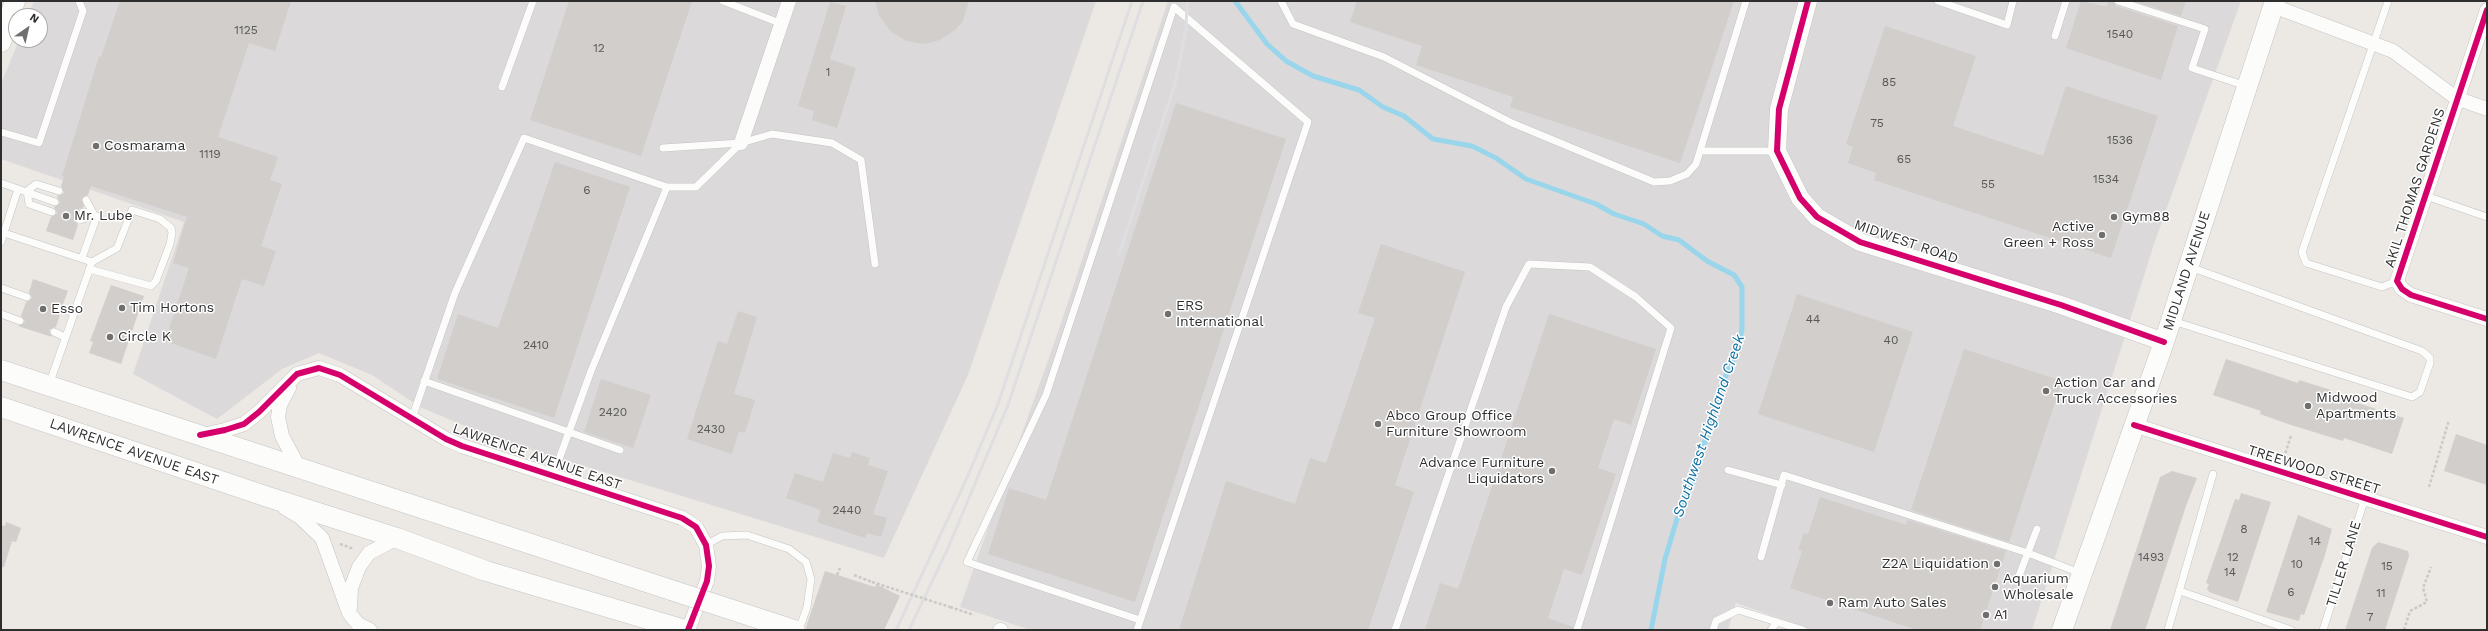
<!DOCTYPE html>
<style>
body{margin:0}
#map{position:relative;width:2488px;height:631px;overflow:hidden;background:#ece8e4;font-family:"Work Sans",sans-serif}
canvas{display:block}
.frame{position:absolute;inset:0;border:2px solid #2e2e2e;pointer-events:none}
.north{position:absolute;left:8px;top:8px;width:40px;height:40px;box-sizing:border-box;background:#fff;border:1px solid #ababab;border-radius:50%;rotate:34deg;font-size:11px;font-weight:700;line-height:16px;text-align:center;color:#2e2e2e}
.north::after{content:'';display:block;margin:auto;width:14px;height:18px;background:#706f6e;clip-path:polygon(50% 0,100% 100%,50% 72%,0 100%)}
</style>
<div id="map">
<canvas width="2488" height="631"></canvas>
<div class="frame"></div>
<div class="north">N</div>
</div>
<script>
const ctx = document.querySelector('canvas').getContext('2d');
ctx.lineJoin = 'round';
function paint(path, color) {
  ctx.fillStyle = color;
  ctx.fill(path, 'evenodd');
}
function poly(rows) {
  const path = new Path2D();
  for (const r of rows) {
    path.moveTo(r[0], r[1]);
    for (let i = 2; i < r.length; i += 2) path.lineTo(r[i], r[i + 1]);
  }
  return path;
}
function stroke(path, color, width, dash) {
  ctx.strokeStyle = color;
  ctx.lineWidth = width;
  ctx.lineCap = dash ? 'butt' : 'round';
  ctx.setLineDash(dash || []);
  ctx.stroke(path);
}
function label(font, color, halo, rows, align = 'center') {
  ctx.font = font + ' "Work Sans",sans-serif';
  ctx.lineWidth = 3;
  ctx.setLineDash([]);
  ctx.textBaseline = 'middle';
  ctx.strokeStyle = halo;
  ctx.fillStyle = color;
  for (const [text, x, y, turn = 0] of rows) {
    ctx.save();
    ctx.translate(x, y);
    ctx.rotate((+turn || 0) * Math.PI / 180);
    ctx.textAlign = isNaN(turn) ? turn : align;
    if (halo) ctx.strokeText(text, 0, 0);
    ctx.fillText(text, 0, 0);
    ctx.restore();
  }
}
paint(poly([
 [34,1,1096,1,968,375,884,558,496,439,420,407,372,375,319,353,282,369,217,419,133,374,184,222,1,159,1,84,19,40,40,40,40,16,28,16],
 [1168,1,2241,1,2155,241,2032,630,1812,630,1736,603,1728,630,1031,630,960,607,1056,338]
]), '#dcd9db');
stroke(poly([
 [1235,1,1267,44,1286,61,1313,76,1359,90,1383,107,1404,116,1433,139,1472,146,1496,158,1526,179,1596,204,1614,214,1644,224,1662,236,1679,240,1707,261,1734,275,1742,287,1742,329,1737,351,1720,389,1693,482,1679,512,1665,559,1651,630]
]), '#99d6ec', 5);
paint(poly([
 [120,1,291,1,275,51,249,43,218,137,278,157,270,180,282,184,261,246,276,251,264,286,242,279,216,359,165,341,189,268,173,263,187,217,91,186,88,195,82,198,84,207,79,209,79,215,75,219,78,225,73,240,46,231,51,217,57,213,54,207,60,203,57,196,64,193,61,186,64,177,62,176,99,56,101,57],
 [569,1,692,1,641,156,530,120],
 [875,1,969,1,963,21,956,29,940,40,924,44,907,41,891,32,879,15],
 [1357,1,1734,1,1680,163,1510,107,1513,97,1416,65,1422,46,1350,22],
 [2081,1,2107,7,2108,1,2113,1,2116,6,2178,26,2161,80,2066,48],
 [2134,1,2186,1,2181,16],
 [830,2,846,6,830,59,856,68,837,128,812,120,814,111,798,106],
 [1885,26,1976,56,1953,126,2043,156,2066,86,2158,116,2111,258,1874,180,1876,173,1848,163,1853,147,1846,144],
 [1176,103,1286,139,1135,602,988,554,1009,488,1046,500],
 [555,162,630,187,554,418,437,379,458,314,498,328],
 [1381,244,1465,272,1395,485,1414,492,1368,630,1179,630,1226,481,1295,504,1310,458,1326,463,1375,318,1358,313],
 [33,279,68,291,63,304,57,308,60,314,56,327,49,330,52,337,18,326,25,322,21,316,26,302,32,298,29,292],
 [111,285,144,296,121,364,89,353,93,342,90,341],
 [1797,294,1913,332,1874,452,1758,414],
 [738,311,757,317,734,394,755,400,745,433,739,431,732,454,687,439,718,341,727,344],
 [1549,314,1656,349,1631,425,1614,419,1598,468,1616,474,1582,575,1564,569,1548,618,1573,627,1572,630,1425,630,1440,583,1458,589],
 [1964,349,2062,381,2009,542,1911,510],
 [2226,359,2298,383,2299,380,2331,390,2330,394,2404,418,2392,454,2344,438,2343,441,2288,424,2260,414,2261,411,2213,395],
 [601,379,651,395,633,448,584,432],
 [2456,434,2487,445,2487,485,2444,471],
 [852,452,870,458,868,465,888,471,873,514,887,518,881,537,867,533,865,538,817,522,821,510,786,498,795,473,823,482,833,453,850,458],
 [2172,471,2197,478,2186,506,2147,625,2145,630,2110,630,2160,477],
 [2241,493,2271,502,2238,602,2209,592,2207,589,2209,584,2206,583,2235,499,2239,500],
 [1820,497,1906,525,1908,520,2006,551,1980,630,1917,630,1790,588,1802,551,1798,550,1804,533,1808,534],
 [2298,515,2332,529,2325,555,2304,615,2301,614,2299,621,2266,612],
 [6,522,21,528,16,542,12,541,4,567,1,567,1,525,5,526],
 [2378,542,2408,551,2409,556,2385,630,2345,630,2372,548],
 [825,571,875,587,876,584,900,596,884,630,805,630]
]), '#d1cecb');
const service = poly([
 [723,1,782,24],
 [1281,1,1293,24,1384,57,1512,123,1654,182,1670,181,1687,174,1696,164,1746,1],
 [1938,1,2007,25,2013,1],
 [2118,1,2205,29,2192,68,2246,86],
 [2388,1,2302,252,2306,263,2382,287,2397,281],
 [2055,36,2066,1],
 [502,87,533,1],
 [1,132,39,143,83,11,79,1],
 [663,148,741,143,772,134,832,143,861,160,875,264],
 [1700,151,1777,151],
 [1,183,18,189,1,242],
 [667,187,696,187,741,143],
 [18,189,55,202],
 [27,191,29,204,52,212],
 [27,191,36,184,59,191],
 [2426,196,2487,217],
 [83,212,94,215],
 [80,220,94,215],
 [4,233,92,262,49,385],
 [82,258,97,216,94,215,86,200],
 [89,269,151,286,156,281,170,244,172,233,171,228,160,219,132,210,117,248,92,262],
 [1,288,27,297],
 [62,309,74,313],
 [1,314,20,321],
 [2173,321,2412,397,2420,392,2430,363,2430,358,2422,351,2190,267],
 [54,332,65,337],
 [424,381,620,450],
 [412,418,455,293,524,138,667,187,591,371,553,476],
 [1728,470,1782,485],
 [706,545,722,536,747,535,789,549,806,562,811,579,807,607,799,630],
 [1761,557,1784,475,2028,553,2080,573],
 [2017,581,2037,529],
 [2180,591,2291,630],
 [1137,630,1308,122,1174,7,1046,395,967,562,1140,620],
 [1395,630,1506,307,1529,264,1590,267,1636,297,1671,328,1577,630],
 [1713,630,1716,621,1738,610,1803,630],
 [1771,630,1777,622],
 [2168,630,2213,474],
 [2323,630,2365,498]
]);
const minor = poly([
 [2273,6,2393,51,2456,98,2487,109],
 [2487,10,2397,281,2402,289,2411,295,2487,319],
 [741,143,789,1],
 [289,388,280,405,278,417,282,436,298,466],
 [2134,425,2487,537],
 [202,435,225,430,244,424,259,412,297,374,319,368,340,375,446,439,462,446,682,518,696,527,706,545,709,566,707,581,688,630],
 [285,508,300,517,322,538,349,613,358,624,370,630],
 [350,608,351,588,359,567,369,553,397,538],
 [1000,630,1001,630]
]);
const tertiary = poly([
 [1808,1,1779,109,1777,151,1800,198,1817,217,1860,242,2061,305,2164,342]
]);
const secondary = poly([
 [1,42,15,1],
 [1,370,671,590],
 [1,407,268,497,397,538,486,571,685,630],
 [2062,630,2164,342,2275,1]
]);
stroke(service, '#c5c4c5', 8);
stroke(minor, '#c5c4c5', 15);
stroke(tertiary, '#c5c4c5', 19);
stroke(secondary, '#c5c4c5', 21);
stroke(poly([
 [2284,458,2291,435],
 [2429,487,2449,420],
 [340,544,354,549],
 [837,575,840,568],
 [854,575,872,582],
 [950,607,974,615],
 [2404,630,2410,611,2427,602,2423,588,2431,567]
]), '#c9c9c8', 2.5, [3, 2]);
stroke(service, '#fcfcfb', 7);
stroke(minor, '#fcfcfb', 14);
stroke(tertiary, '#fcfcfb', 18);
stroke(secondary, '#fcfcfb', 20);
stroke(poly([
 [1119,254,1175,84,1186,29,1187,1],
 [896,630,966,480,998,404,1132,1],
 [909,630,948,548,1008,405,1143,1]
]), '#dfdfe1', 3);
const secondaryBridge = poly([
 [671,590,794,630]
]);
stroke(secondaryBridge, '#c5c4c5', 21, []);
stroke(poly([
 [872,582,950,607]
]), '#c9c9c8', 2.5, [3, 2]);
stroke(secondaryBridge, '#fcfcfb', 20);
stroke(poly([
 [1808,1,1779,109,1777,151,1800,198,1817,217,1860,242,2061,305,2164,342],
 [2487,10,2397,281,2402,289,2411,295,2487,319],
 [2134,425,2487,537],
 [200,435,225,430,244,424,259,412,297,374,319,368,340,375,446,439,462,446,682,518,696,527,706,545,709,566,707,581,688,630]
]), '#d6006c', 6);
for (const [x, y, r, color] of [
 [96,146,4,"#706f6e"],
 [66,216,4,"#706f6e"],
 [2114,217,4,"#706f6e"],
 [2102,235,4,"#706f6e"],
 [122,308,4,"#706f6e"],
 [43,309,4,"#706f6e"],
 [1168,314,4,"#706f6e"],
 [110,337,4,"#706f6e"],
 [2046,391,4,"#706f6e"],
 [2308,406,4,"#706f6e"],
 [1378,424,4,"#706f6e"],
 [1552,471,4,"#706f6e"],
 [1997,564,4,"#706f6e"],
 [1995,587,4,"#706f6e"],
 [1830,603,4,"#706f6e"],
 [1986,615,4,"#706f6e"]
]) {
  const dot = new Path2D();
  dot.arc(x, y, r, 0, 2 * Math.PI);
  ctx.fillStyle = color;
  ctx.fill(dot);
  stroke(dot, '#fff', 1.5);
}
label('12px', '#585857', null, [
 ["1125",246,30],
 ["1540",2120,34],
 ["12",599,48],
 ["1",828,72],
 ["85",1889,82],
 ["75",1877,123],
 ["1536",2120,140],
 ["1119",210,154],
 ["65",1904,159],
 ["1534",2106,179],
 ["55",1988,184],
 ["6",587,190],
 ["44",1813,319],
 ["40",1891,340],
 ["2410",536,345],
 ["2420",613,412],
 ["2430",711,429],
 ["2440",847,510],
 ["8",2244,529],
 ["14",2315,541],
 ["1493",2151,557],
 ["12",2233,557],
 ["10",2297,564],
 ["15",2387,566],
 ["14",2230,572],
 ["6",2291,592],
 ["11",2381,593],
 ["7",2370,617]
]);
label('14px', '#2e2e2e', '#fff', [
 ["Cosmarama",104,146],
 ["Mr. Lube",74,216],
 ["Gym88",2122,217],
 ["Active",2094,227,"right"],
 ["Green + Ross",2094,243,"right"],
 ["ERS",1176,306],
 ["International",1176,322],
 ["Tim Hortons",130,308],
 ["Esso",51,309],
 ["Circle K",118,337],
 ["Action Car and",2054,383],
 ["Truck Accessories",2054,399],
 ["Midwood",2316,398],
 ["Apartments",2316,414],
 ["Abco Group Office",1386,416],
 ["Furniture Showroom",1386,432],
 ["Advance Furniture",1544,463,"right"],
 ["Liquidators",1544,479,"right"],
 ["Z2A Liquidation",1989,564,"right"],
 ["Aquarium",2003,579],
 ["Wholesale",2003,595],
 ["Ram Auto Sales",1838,603],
 ["A1",1994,615]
], 'left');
label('14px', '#2e2e2e', '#fff', [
 ["AKIL THOMAS GARDENS",2415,188,-72],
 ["MIDWEST ROAD",1906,242,19],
 ["MIDLAND AVENUE",2187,271,-72],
 ["LAWRENCE AVENUE EAST",134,452,19],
 ["LAWRENCE AVENUE EAST",537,457,19],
 ["TREEWOOD STREET",2314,470,17],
 ["TILLER LANE",2344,564,-73]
]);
label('italic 15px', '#0d6fa3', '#fff', [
 ["Southwest Highland Creek",1709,426,-71]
]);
</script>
